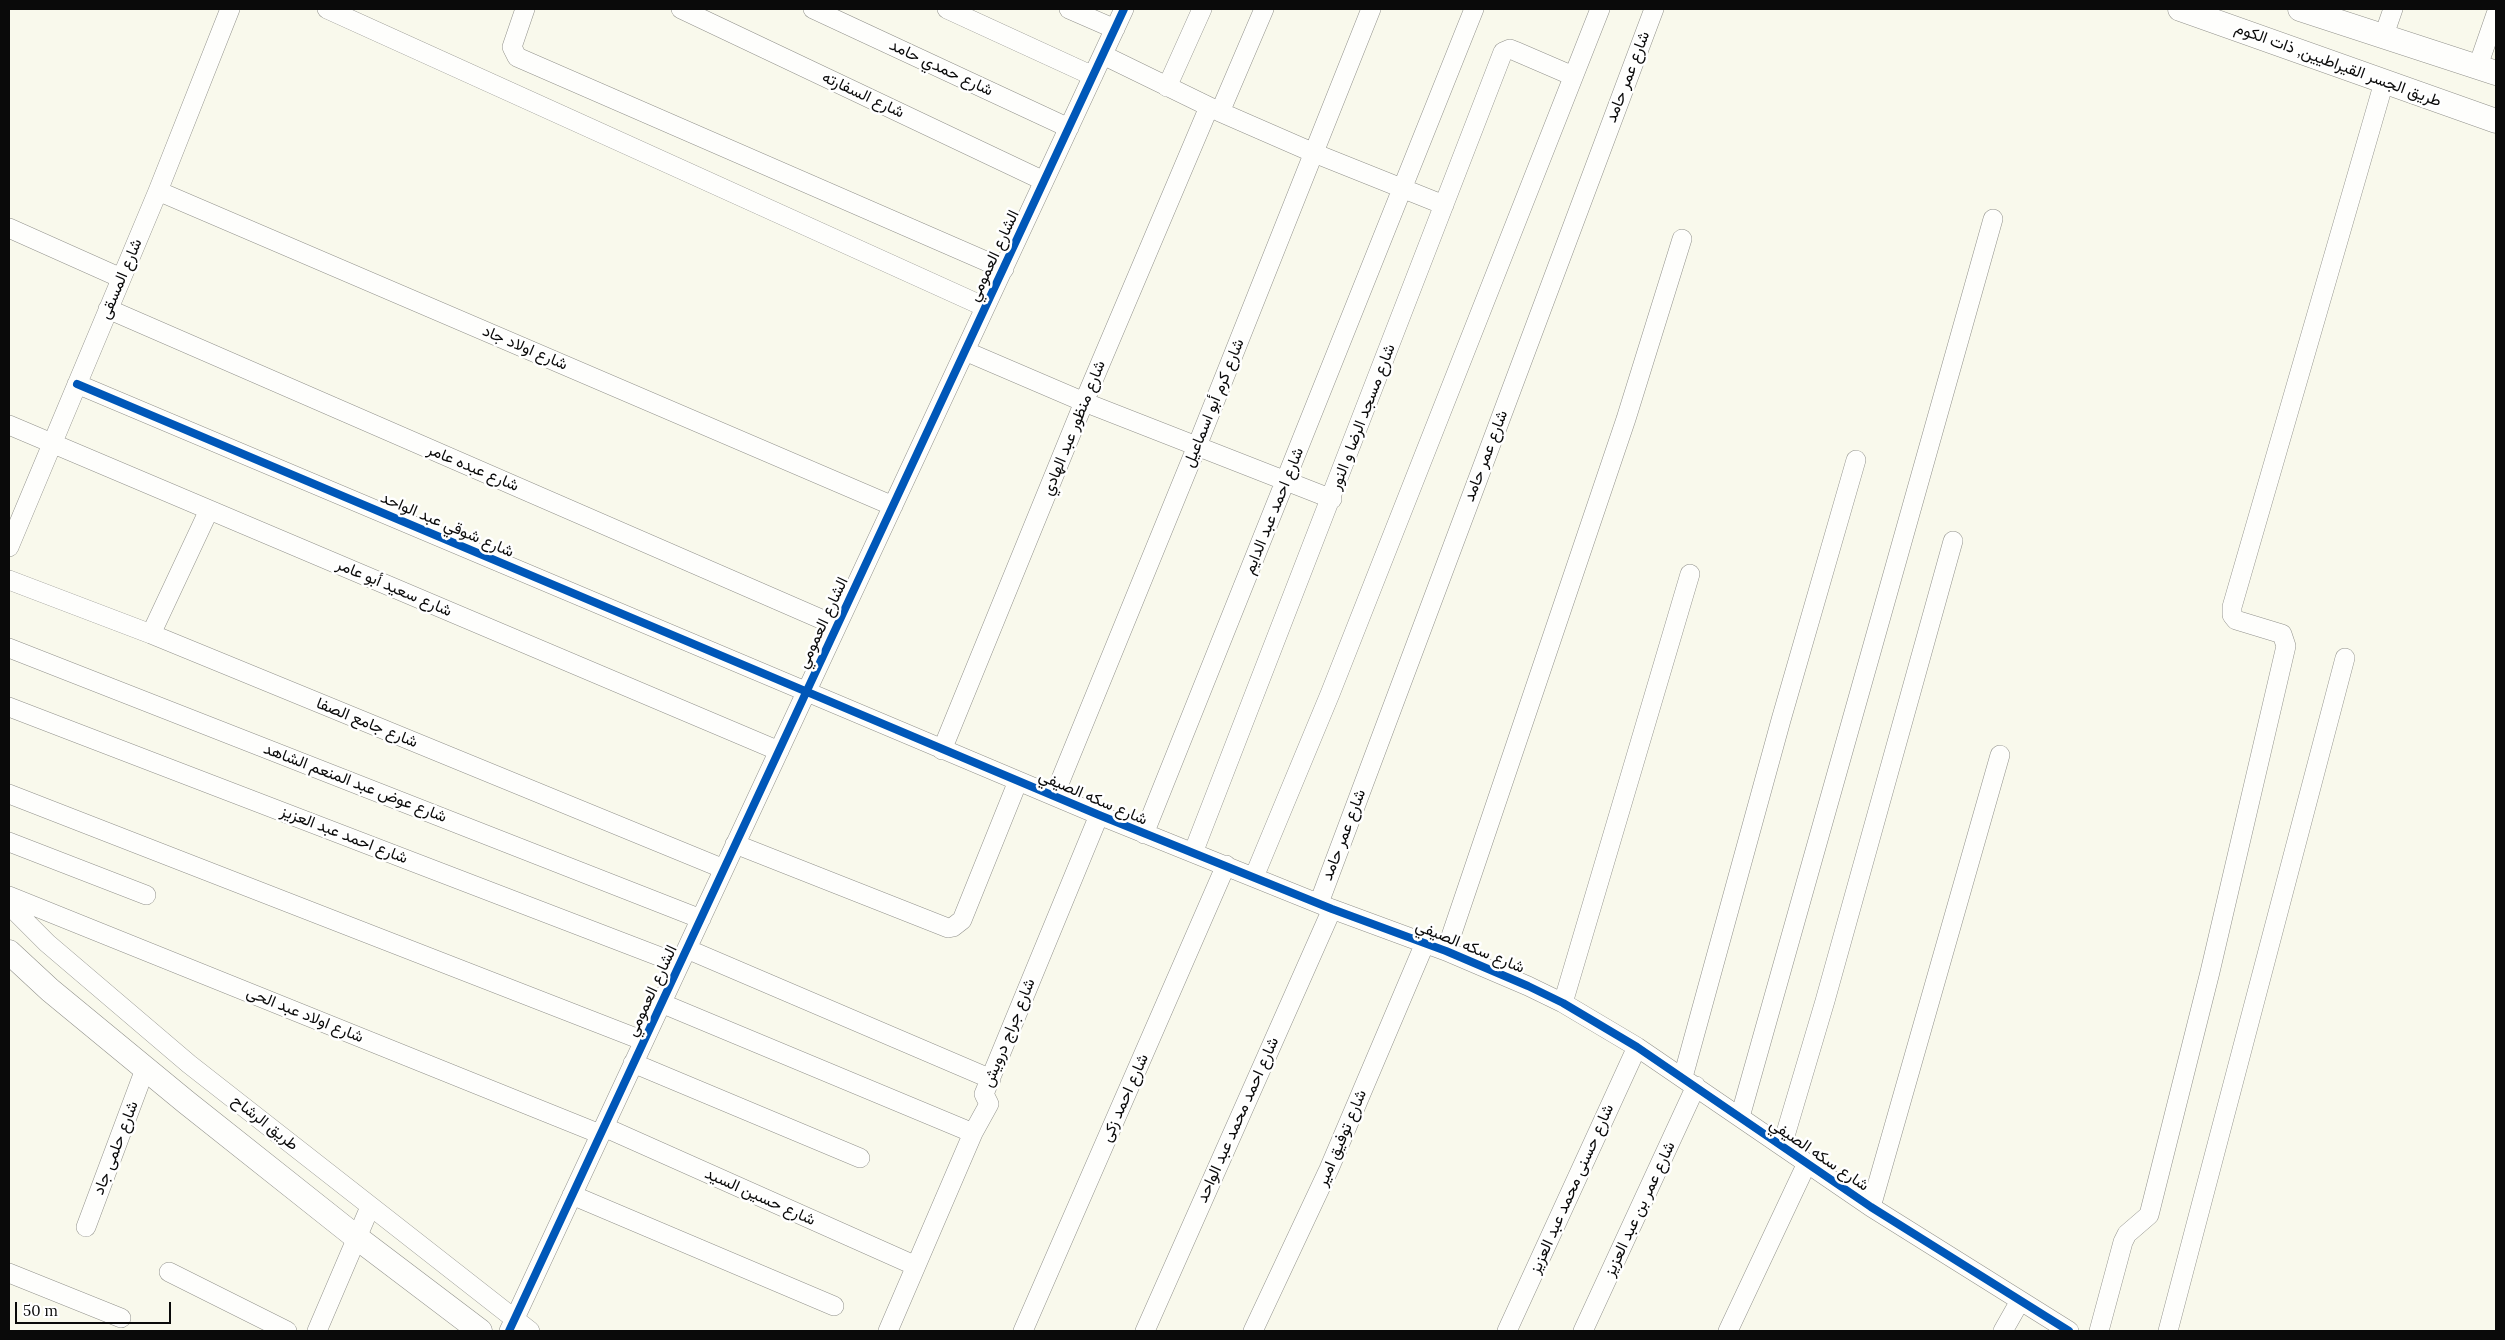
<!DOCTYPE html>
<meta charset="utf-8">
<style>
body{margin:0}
#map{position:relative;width:2505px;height:1340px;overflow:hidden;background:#f9f9ec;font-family:Lora,serif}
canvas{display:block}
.frame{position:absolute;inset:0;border:10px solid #0a0a0a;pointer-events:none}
.scale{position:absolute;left:15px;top:1302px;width:156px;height:22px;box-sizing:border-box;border:2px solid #0a0a0a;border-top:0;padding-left:6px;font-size:15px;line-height:18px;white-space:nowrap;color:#0a0a0a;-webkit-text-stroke:4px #fff;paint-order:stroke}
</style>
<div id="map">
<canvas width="2505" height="1340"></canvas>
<div class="frame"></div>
<div class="scale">50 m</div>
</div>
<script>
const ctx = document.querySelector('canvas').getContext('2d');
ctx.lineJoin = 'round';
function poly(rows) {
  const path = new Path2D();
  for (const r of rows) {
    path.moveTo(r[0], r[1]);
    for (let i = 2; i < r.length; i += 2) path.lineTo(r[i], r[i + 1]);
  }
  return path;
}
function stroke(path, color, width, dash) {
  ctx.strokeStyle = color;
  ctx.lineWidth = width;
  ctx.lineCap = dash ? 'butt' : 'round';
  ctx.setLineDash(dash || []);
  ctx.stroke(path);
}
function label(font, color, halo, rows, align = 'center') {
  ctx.font = font + ' Lora,Vazirmatn,serif';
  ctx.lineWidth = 5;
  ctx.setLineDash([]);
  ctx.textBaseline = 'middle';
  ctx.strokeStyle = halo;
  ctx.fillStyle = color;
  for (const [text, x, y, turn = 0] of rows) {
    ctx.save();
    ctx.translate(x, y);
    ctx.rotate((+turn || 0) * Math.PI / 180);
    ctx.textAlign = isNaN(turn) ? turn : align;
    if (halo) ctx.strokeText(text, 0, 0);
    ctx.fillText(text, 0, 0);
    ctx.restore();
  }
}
const minor = poly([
 [327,9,985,307],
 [525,9,512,47,517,57,1004,269],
 [681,9,1044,181],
 [813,9,1069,128],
 [947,9,1093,76],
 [1069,9,1115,29],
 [2384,35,2393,9],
 [1103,55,1220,112,1314,153,1444,205],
 [2478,66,2496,14],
 [1167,87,1202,9],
 [1220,112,1264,9],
 [158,191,893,506],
 [9,228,121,278],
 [108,309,837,626],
 [965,351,1084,402,1332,499],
 [77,384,1099,815,1332,909,1446,951,1528,986,1563,1003,1637,1047,1871,1207,2069,1331],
 [9,425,779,751],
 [9,547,158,191,230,9],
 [9,580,151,634,724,869],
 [151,634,209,510],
 [9,648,701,919],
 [9,707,679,964],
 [942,750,1084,402,1209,107],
 [9,794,644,1041],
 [1054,796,1197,446,1371,9],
 [1144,834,1474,9],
 [9,842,146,895],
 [735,844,948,928,953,927,962,920,1018,781],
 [1193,853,1503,52,1510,49,1515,51,1573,76],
 [1254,877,1330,694,1600,9],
 [9,896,600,1134],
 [1319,903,1654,9],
 [9,905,47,943,189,1064,530,1331],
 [687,949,991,1079],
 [1446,951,1626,419,1682,239],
 [661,1003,973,1133],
 [1563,1003,1690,574],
 [633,1063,860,1158],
 [1683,1077,1781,720,1856,460],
 [1740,1117,1993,219],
 [604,1127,916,1266],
 [1782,1146,1825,1001,1953,541],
 [572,1195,834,1306],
 [1871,1207,2000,755],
 [86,1227,145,1069],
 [169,1272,287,1331],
 [9,1273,121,1318],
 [317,1331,370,1207],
 [509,1331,1124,9],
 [888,1331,973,1133,989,1104,984,1094,1099,815],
 [1023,1331,1226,865],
 [1145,1331,1332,909],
 [1253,1331,1329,1169,1425,943],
 [1507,1331,1637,1047],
 [1583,1331,1696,1086],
 [1728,1331,1807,1163],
 [2003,1331,2020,1301],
 [2099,1331,2123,1242,2127,1234,2149,1215,2210,972,2286,646,2282,634,2236,620,2232,615,2232,607,2384,82],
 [2168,1331,2345,658]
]);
const tertiary = poly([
 [2180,9,2496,121],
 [2300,9,2496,73],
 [9,952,50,990,186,1102,356,1237,480,1331]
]);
stroke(minor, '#92928c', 20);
stroke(tertiary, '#92928c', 25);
stroke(minor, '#fefefc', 19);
stroke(tertiary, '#fefefc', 24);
stroke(poly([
 [77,384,1099,815,1332,909,1446,951,1528,986,1563,1003,1637,1047,1871,1207,2069,1331],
 [509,1331,1124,9]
]), '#0057b8', 8);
label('16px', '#0a0a0a', '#fff', [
 ["طريق الجسر القيراطيين, ذات الكوم",2338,65,20],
 ["شارع حمدي حامد",941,68,25],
 ["شارع عمر حامد",1628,77,-69],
 ["شارع السفارته",863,95,25],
 ["الشارع العمومي",994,256,-65],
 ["شارع المسقى",121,279,-67],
 ["شارع اولاد جاد",525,348,23],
 ["شارع كرم أبو اسماعيل",1214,403,-68],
 ["شارع مسجد الرضا و النور",1363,417,-69],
 ["شارع منظور عبد الهادي",1074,428,-68],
 ["شارع عمر حامد",1486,456,-69],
 ["شارع عبده عامر",473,468,23],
 ["شارع احمد عبد الدايم",1274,511,-68],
 ["شارع شوقي عبد الواحد",447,525,23],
 ["شارع سعيد أبو عامر",394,588,23],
 ["الشارع العمومي",823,623,-65],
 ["شارع جامع الصفا",367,723,22],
 ["شارع عوض عبد المنعم الشاهد",355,783,21],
 ["شارع سكه الصيفي",1093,798,23],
 ["شارع احمد عبد العزيز",344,835,21],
 ["شارع عمر حامد",1344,835,-69],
 ["شارع سكه الصيفي",1470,947,22],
 ["الشارع العمومي",652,991,-65],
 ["شارع اولاد عبد الحى",305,1015,22],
 ["شارع جراج درويش",1009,1033,-68],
 ["شارع احمد زكى",1125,1098,-66],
 ["شارع احمد محمد عبد الواحد",1238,1120,-66],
 ["طريق الرشاح",265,1123,38],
 ["شارع توفيق امير",1342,1138,-67],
 ["شارع حلمى جاد",116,1148,-69],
 ["شارع سكه الصيفي",1819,1155,34],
 ["شارع حسنى محمد عبد العزيز",1572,1189,-66],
 ["شارع حسين السيد",760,1197,24],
 ["شارع عمر بن عبد العزيز",1640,1209,-65]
]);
</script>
